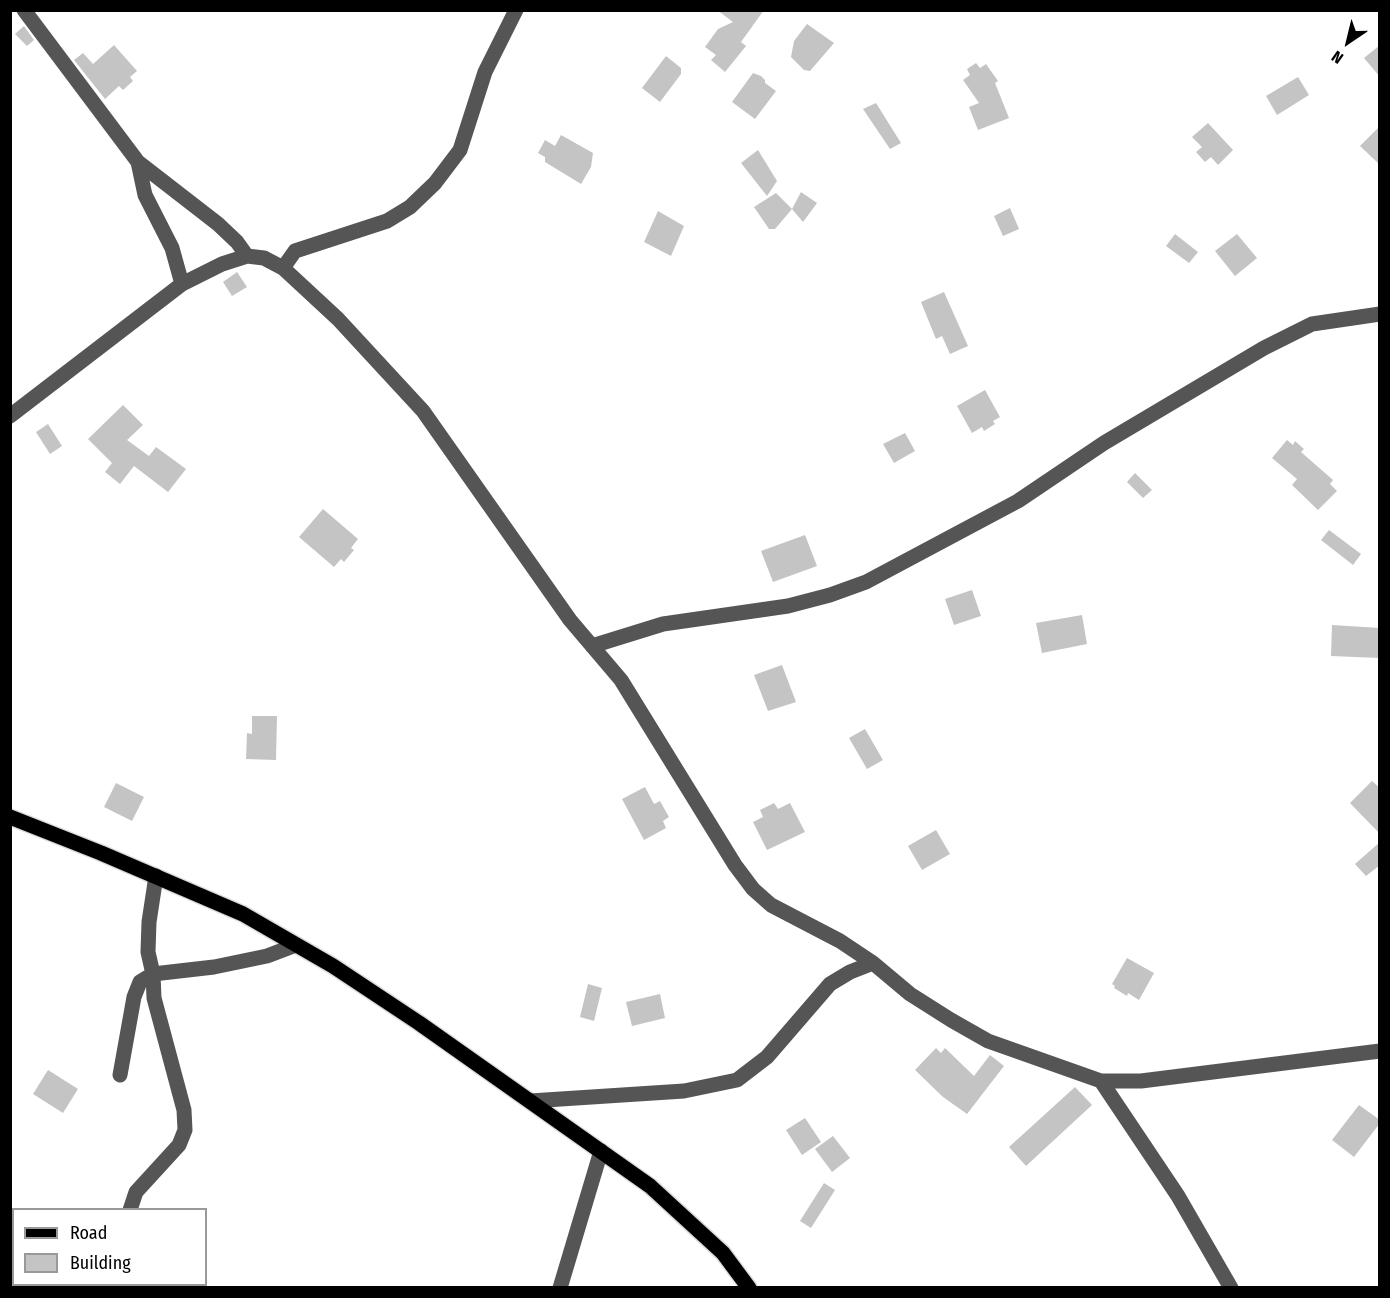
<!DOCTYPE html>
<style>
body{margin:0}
#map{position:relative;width:1390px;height:1298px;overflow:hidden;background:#fff;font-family:"Fira Sans Condensed",sans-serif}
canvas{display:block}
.frame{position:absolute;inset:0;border:12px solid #000;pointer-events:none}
.legend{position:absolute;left:12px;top:1208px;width:195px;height:78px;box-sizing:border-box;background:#fff;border:2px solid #999;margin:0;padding:8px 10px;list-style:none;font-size:18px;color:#000}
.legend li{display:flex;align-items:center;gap:12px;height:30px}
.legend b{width:30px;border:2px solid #999}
.north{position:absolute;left:1318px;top:12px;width:60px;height:60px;-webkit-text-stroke:4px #fff;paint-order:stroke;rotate:215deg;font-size:16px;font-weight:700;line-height:24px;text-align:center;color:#000}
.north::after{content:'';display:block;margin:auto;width:21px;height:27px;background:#000;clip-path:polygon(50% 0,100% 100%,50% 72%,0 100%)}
</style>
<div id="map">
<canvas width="1390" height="1298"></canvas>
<div class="frame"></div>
<ul class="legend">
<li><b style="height:8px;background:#000"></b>Road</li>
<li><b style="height:16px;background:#c4c4c4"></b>Building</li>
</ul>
<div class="north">N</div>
</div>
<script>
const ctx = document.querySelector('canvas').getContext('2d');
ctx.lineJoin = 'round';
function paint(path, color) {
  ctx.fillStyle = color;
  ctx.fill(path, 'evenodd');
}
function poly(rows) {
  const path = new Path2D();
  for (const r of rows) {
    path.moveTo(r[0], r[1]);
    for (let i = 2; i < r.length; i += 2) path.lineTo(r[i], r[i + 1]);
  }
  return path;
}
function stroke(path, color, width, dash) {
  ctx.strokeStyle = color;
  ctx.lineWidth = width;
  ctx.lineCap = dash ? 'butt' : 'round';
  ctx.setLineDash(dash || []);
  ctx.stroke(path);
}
paint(poly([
 [717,10,764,10,741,42,746,46,725,72,711,60,716,55,705,47,718,29,733,22],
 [807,24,834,43,810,71,804,70,791,57,794,41],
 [24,26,34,40,27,46,15,34],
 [114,45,137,71,130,77,133,81,123,90,119,86,105,99,74,60,83,53,93,64],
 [1380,45,1380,77,1364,58],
 [666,56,681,68,681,74,660,102,642,88],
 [976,63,980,68,986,64,998,81,995,83,1009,118,978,130,969,107,979,103,963,80,970,75,967,69],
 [753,73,761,76,765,80,765,83,776,91,755,119,732,102],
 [1298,77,1309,95,1277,115,1266,96],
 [876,103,901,143,890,149,863,109],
 [1208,123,1233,150,1218,165,1211,157,1205,162,1196,152,1202,147,1192,137],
 [1380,126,1380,165,1360,146],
 [561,135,593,153,591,167,581,184,545,162,545,157,538,153,545,140,555,146],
 [758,150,777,181,767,196,741,163],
 [801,192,817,203,803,222,792,209],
 [776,193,792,209,775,229,769,229,754,207],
 [1010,208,1019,229,1003,236,994,216],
 [658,211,684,226,671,256,644,242],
 [1175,234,1198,252,1189,263,1166,246],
 [1237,234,1257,258,1235,276,1215,251],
 [237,272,247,287,232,296,223,282],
 [944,292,968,346,950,354,942,336,936,339,921,302],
 [985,390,1000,417,993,421,995,424,984,431,982,427,972,433,957,406],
 [123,405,143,425,127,440,149,456,156,447,186,469,168,492,134,466,120,484,105,472,112,463,88,439],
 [48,424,62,446,50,454,36,432],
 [905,433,915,451,894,463,883,444],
 [1287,440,1293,445,1295,441,1304,449,1301,452,1333,480,1330,484,1337,491,1318,510,1292,485,1297,479,1272,458],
 [1135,473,1152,490,1143,498,1127,482],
 [323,509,358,539,351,548,354,550,344,562,341,559,334,567,299,537],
 [1329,530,1361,554,1353,565,1321,540],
 [805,535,817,566,773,582,761,551],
 [972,590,981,616,954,625,945,599],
 [1082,615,1087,644,1042,653,1036,623],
 [1332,625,1380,628,1380,658,1331,656],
 [782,665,796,702,768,711,754,675],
 [252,716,277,716,276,760,246,759,247,733,252,734],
 [865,729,883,760,867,769,849,738],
 [1372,781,1380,788,1380,834,1350,803],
 [116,783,144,797,132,821,104,807],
 [645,787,654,804,660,801,669,817,663,821,666,828,644,840,622,799],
 [774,803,778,809,790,803,805,832,767,850,753,822,763,817,760,810],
 [936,830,950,854,922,870,908,846],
 [1380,842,1380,865,1366,876,1355,864],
 [1127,958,1154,973,1139,1000,1128,993,1127,996,1114,988,1115,986,1112,984],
 [588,984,602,988,594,1021,580,1017],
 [660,994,665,1018,632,1026,626,1002],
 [936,1048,941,1053,945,1048,974,1076,990,1055,1004,1066,967,1114,943,1097,915,1070],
 [48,1070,78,1089,63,1113,33,1094],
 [1075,1087,1092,1105,1026,1166,1009,1147],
 [1359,1105,1380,1120,1380,1123,1354,1157,1332,1140],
 [805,1118,821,1142,802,1155,786,1130],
 [833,1136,850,1158,832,1172,815,1149],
 [824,1183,835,1190,811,1228,800,1221]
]), '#c4c4c4');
const major = poly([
 [10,817,101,853,243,914,333,966,419,1023,650,1186,723,1253,749,1288]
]);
stroke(major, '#dbdbdb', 18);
stroke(poly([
 [24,10,138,162,218,224,237,242,247,256],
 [138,162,145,195,172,248,182,284],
 [283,268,295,251,387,221,410,207,435,183,460,150,485,72,516,10],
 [10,416,182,284,222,264,247,256,264,258,283,268,338,319,423,411,570,620,621,680,735,865,753,889,771,905,840,941,873,963,910,994,951,1020,988,1041,1101,1081,1141,1081,1380,1051],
 [592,646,663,624,788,606,830,595,866,582,1018,501,1104,443,1264,348,1312,324,1380,314],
 [120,1075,134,997,140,982,153,974,214,967,267,956,296,945],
 [1101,1081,1178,1196,1231,1288],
 [530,1101,684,1091,737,1080,767,1057,830,984,850,972,873,963],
 [130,1210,136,1192,179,1145,185,1130,184,1110,154,998,153,974,148,952,149,922,156,876],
 [149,1288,149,1284],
 [560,1288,601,1151]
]), '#555', 15);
stroke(major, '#000', 15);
</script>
